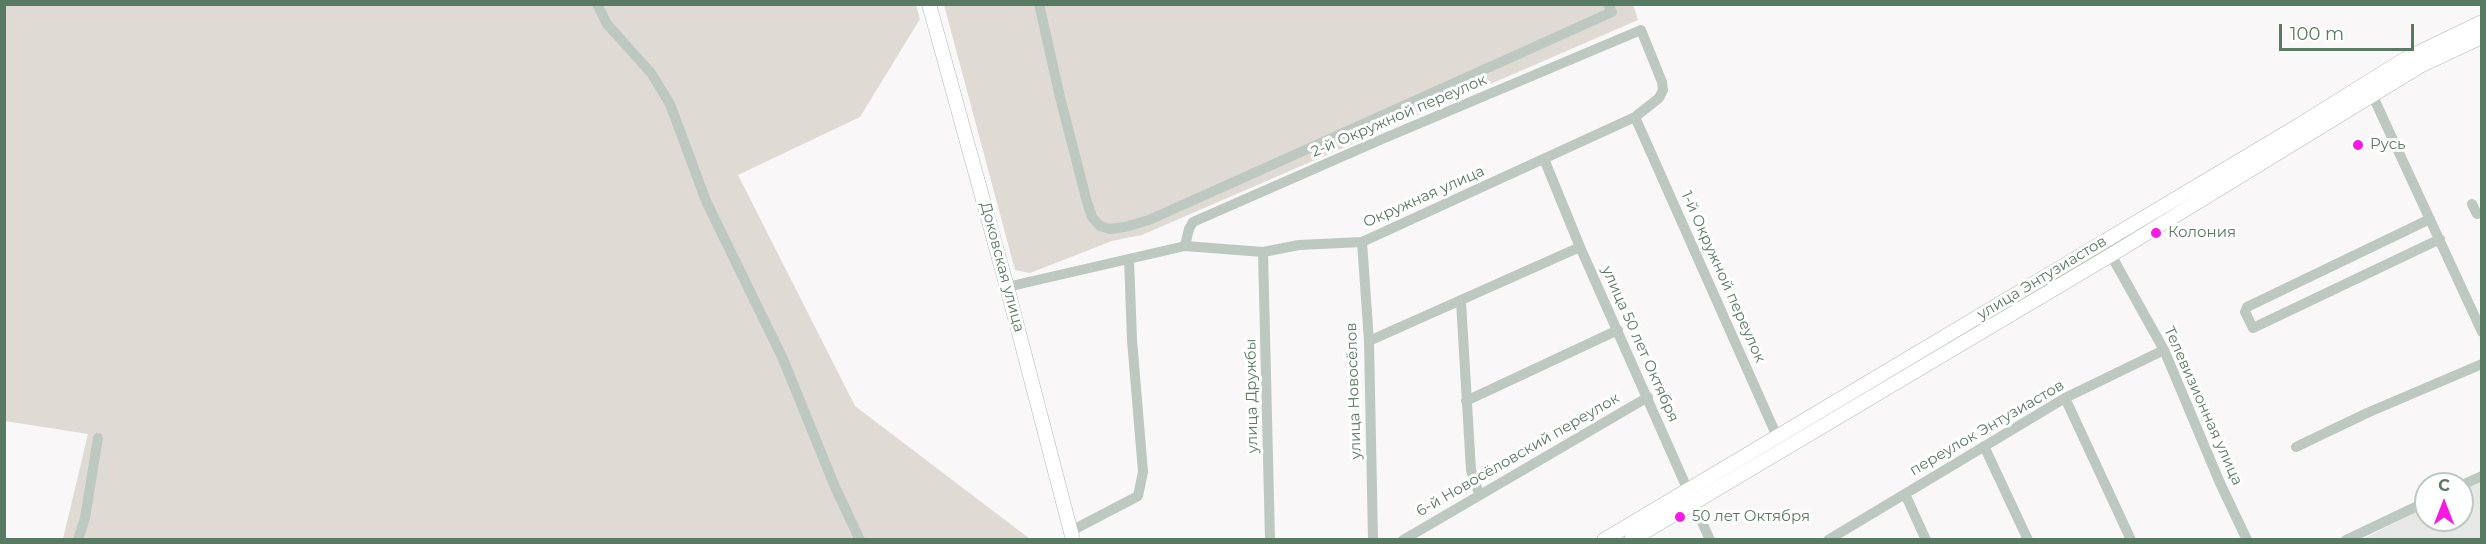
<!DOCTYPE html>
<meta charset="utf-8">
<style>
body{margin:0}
#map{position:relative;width:2486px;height:544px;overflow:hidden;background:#f9f7f7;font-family:Montserrat,sans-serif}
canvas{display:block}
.frame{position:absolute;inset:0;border:6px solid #587962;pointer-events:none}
.north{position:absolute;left:2414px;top:472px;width:60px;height:60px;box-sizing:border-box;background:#fff;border:2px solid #bcc9c0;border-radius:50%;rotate:0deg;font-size:16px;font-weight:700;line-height:24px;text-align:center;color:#587962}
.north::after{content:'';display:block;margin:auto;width:21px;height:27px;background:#f61ae2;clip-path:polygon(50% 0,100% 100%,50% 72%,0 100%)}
.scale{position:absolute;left:2279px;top:24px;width:135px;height:27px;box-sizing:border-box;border:3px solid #587962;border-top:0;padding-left:8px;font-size:18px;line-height:21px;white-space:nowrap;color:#587962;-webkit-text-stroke:4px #fff;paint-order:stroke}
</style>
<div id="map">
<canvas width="2486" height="544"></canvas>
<div class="frame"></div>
<div class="north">С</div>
<div class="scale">100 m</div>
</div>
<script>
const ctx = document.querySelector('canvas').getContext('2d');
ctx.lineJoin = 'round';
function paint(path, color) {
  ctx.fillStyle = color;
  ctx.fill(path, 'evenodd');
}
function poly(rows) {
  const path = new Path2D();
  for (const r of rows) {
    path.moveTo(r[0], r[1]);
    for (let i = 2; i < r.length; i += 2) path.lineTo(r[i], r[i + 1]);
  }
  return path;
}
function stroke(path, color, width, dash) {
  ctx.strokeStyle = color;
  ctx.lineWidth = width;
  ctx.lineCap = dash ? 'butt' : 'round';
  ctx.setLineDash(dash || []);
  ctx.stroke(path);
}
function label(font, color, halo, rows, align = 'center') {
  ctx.font = font + ' Montserrat,sans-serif';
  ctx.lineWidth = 6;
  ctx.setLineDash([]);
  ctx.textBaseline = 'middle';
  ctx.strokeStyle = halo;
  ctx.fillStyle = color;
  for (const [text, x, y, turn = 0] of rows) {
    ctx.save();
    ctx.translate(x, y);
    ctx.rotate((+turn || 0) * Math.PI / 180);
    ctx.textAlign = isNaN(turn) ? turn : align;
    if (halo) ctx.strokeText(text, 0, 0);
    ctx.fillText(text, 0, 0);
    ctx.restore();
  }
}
paint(poly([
 [2481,481,2481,539,2361,540,2426,507,2426,520,2462,520,2462,490]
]), '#e7e8e6');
paint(poly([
 [1633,4,1638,20,1142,235,1112,241,1030,273,1015,270,944,5],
 [4,5,916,5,920,19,860,117,738,175,855,406,1030,539,63,539,88,434,5,421]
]), '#e0dad5');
const secondary = poly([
 [929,4,1007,287,1073,540],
 [1604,540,2296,127,2405,59,2482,22],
 [1631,540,2111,255,2420,66,2482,37]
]);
stroke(secondary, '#afbdb3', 15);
stroke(poly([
 [597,4,607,24,651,73,670,104,706,201,783,359,835,487,860,540],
 [1039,4,1060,97,1087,202,1092,217,1100,226,1110,229,1125,227,1149,220,1274,164,1612,12,1608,4],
 [2370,90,2482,332],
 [1635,117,1779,441],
 [1544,159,1580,247,1710,540],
 [2472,204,2477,214],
 [2430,219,2247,307,2245,312,2253,328,2440,239],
 [1362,242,1369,341,1373,540],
 [1263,252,1270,540],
 [2111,255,2164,350,2220,483,2247,540],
 [1007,287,1185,246,1263,252,1299,245,1362,242,1635,117,1659,98,1663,90,1662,82,1641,30,1380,140,1193,222,1189,229,1185,246],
 [1461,302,1471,470,1479,494],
 [1369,341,1580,247],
 [2065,398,2131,540],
 [1466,401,1618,330],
 [1984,446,2028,540],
 [2296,447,2367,413,2482,364],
 [2462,485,2482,476],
 [1905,494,1926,540],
 [1071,531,1138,496,1143,472,1132,340,1129,259],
 [78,540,85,518,98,438],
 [1403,540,1648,397],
 [1828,540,2065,398,2164,350],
 [2346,540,2426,502]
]), '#bcc8c0', 10);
stroke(secondary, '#fff', 14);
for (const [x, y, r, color] of [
 [2358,145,6,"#f61ae2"],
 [2156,233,6,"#f61ae2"],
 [1680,517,6,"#f61ae2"]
]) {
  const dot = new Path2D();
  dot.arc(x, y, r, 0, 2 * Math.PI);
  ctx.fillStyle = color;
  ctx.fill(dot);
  stroke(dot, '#fff', 2);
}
label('15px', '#587962', '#fff', [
 ["2-й Окружной переулок",1399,116,-23],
 ["Окружная улица",1424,197,-24],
 ["Доковская улица",1002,267,75],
 ["1-й Окружной переулок",1723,277,66],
 ["улица Энтузиастов",2042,278,-31],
 ["улица 50 лет Октября",1640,344,66],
 ["улица Новосёлов",1354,391,-92],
 ["улица Дружбы",1252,396,-91],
 ["Телевизионная улица",2203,406,66],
 ["переулок Энтузиастов",1987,428,-30],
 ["6-й Новосёловский переулок",1518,455,-30]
]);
label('15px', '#587962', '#fff', [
 ["Русь",2370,145],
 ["Колония",2168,233],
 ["50 лет Октября",1692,517]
], 'left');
</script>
